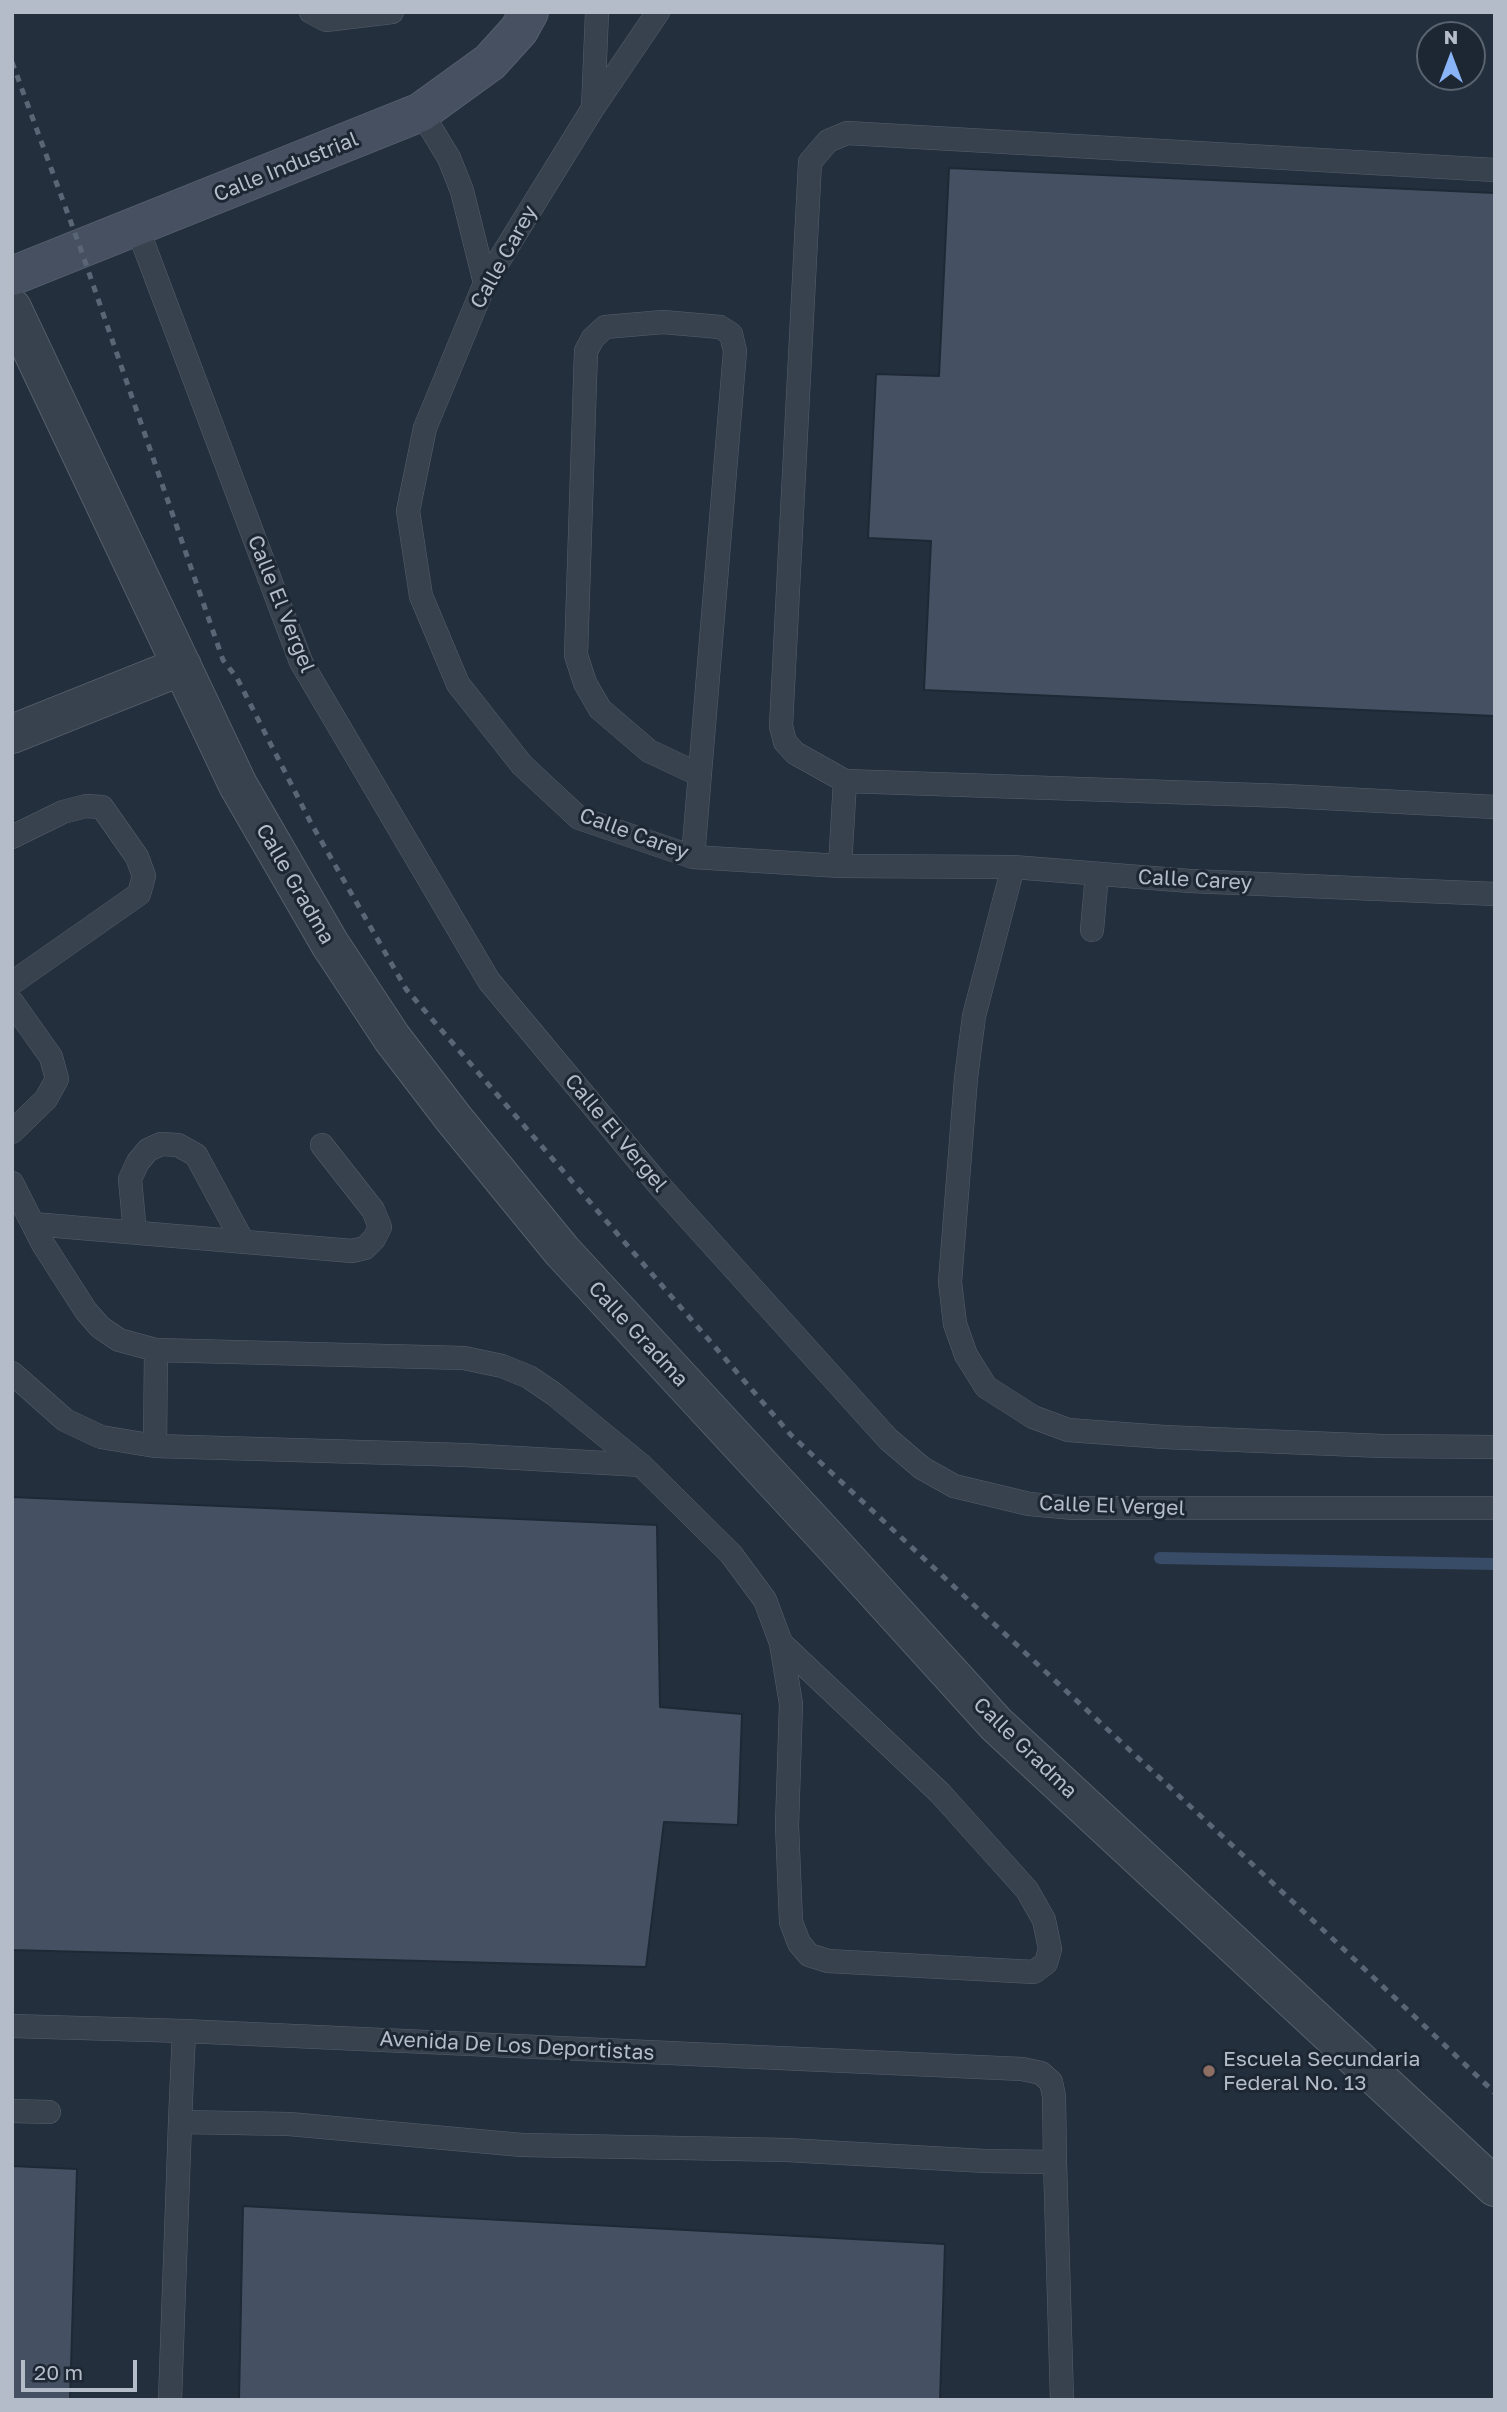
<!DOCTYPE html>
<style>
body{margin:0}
#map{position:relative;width:1507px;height:2412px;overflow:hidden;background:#242f3e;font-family:"Golos Text",sans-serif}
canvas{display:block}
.frame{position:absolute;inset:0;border:14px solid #b4bcc9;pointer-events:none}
.north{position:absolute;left:1416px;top:21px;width:70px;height:70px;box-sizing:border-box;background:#1d2633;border:2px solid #59626f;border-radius:50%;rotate:0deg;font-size:19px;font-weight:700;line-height:28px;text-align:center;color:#b4bcc9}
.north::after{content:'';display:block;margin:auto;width:24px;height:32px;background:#8ab4f8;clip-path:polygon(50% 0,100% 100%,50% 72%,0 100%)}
.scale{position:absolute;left:21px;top:2360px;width:116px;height:32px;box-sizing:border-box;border:4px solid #b4bcc9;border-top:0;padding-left:9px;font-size:21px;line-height:24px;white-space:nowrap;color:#b4bcc9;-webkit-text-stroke:5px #1d2633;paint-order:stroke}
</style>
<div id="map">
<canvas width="1507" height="2412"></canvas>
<div class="frame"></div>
<div class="north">N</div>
<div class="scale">20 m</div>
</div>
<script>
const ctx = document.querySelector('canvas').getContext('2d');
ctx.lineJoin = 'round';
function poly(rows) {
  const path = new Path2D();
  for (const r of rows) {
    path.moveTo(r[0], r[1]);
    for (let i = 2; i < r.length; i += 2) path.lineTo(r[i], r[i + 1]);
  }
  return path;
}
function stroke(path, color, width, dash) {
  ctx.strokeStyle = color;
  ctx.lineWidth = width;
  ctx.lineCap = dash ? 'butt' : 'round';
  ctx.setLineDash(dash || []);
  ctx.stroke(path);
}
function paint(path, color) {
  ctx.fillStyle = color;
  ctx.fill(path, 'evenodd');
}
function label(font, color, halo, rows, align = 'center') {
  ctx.font = font + ' "Golos Text",sans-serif';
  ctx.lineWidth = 6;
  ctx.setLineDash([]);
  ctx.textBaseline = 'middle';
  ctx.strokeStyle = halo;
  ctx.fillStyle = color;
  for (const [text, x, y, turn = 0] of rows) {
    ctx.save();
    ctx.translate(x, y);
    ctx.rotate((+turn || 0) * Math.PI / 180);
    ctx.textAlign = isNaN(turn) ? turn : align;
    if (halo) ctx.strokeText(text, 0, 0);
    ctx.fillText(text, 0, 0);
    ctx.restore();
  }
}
stroke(poly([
 [1160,1558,1495,1564]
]), '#394c67', 12);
const building = poly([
 [949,168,1495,193,1495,716,924,690,931,541,868,538,876,374,939,376,949,168],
 [12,1497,657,1525,660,1707,742,1714,738,1825,664,1822,646,1967,12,1950,12,1497],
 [12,2166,77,2169,70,2400,12,2400,12,2166],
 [243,2206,945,2244,940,2400,239,2400,243,2206]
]);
paint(building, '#455162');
stroke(building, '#1f2835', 2);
const lane = poly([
 [311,12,326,20,392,12],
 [658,12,593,108,485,283,425,428,408,511,421,596,458,684,522,765,579,818,693,857,840,866,1013,867,1190,881,1495,894],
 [593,108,597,12],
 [421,112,449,158,462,191,485,283],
 [137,227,301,662,489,981,659,1185,888,1439,922,1468,954,1486,1029,1504,1074,1508,1495,1508],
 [845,781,795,753,785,742,781,726,810,162,828,141,847,133,1495,170],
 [12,837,63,812,86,806,102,807,137,857,144,876,139,894,12,983],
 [693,857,735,351,731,334,720,327,663,322,605,327,593,338,586,351,576,655,585,683,600,709,649,751,700,775],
 [840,866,845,781,1286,796,1495,807],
 [1013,867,974,1016,966,1078,950,1282,955,1324,966,1355,986,1387,1033,1417,1068,1430,1164,1437,1382,1446,1495,1447],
 [1092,930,1097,874],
 [12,1002,51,1057,57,1079,46,1099,12,1132],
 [12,1183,43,1244,86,1311,100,1327,119,1340,156,1350,464,1358,502,1366,529,1377,554,1394,641,1465,731,1554,765,1600,781,1643,791,1704,787,1825,791,1922,799,1943,809,1955,828,1961,1034,1972,1046,1963,1050,1949,1044,1920,1027,1890,940,1793,781,1643],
 [33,1224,352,1251,365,1248,374,1239,380,1227,373,1210,322,1145],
 [135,1233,130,1179,138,1162,148,1150,161,1144,178,1145,196,1155,243,1242],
 [12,1373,65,1420,101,1437,155,1446,464,1455,641,1465],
 [155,1446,156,1350],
 [12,2026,184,2031,1022,2069,1041,2073,1051,2082,1054,2096,1055,2162,985,2161,787,2150,522,2145,289,2124,180,2122,184,2031],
 [12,2111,49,2112],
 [1055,2162,1062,2400],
 [170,2400,180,2122]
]);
const street = poly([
 [12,308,238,785,330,944,392,1038,454,1119,562,1251,830,1541,996,1724,1495,2187],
 [12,734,182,666]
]);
const secondary = poly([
 [12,276,421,112,490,62,519,30,529,12]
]);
stroke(lane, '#565f6c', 24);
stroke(street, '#565f6c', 40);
stroke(secondary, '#565f6c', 40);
stroke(lane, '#38414e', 23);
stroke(street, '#38414e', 38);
stroke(secondary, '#465061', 38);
stroke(poly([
 [12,62,80,247,223,660,237,678,311,823,406,989,791,1435,1335,1941,1495,2093]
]), '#5a6575', 5, [7, 7]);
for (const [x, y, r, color] of [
 [1209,2071,7,"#8d6e63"]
]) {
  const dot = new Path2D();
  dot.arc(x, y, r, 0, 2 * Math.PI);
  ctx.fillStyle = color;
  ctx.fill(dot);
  stroke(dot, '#1d2633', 2.5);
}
label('21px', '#b4bcc9', '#1d2633', [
 ["Calle Industrial",286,167,-22],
 ["Calle Carey",504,257,-61],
 ["Calle El Vergel",281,604,68],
 ["Calle Carey",634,834,20],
 ["Calle Carey",1195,880,3],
 ["Calle Gradma",295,884,60],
 ["Calle El Vergel",616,1133,50],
 ["Calle Gradma",638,1334,47],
 ["Calle El Vergel",1112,1506,2],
 ["Calle Gradma",1025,1748,44],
 ["Avenida De Los Deportistas",517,2046,3]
]);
label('21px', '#b4bcc9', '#1d2633', [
 ["Escuela Secundaria",1223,2059],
 ["Federal No. 13",1223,2083]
], 'left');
</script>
